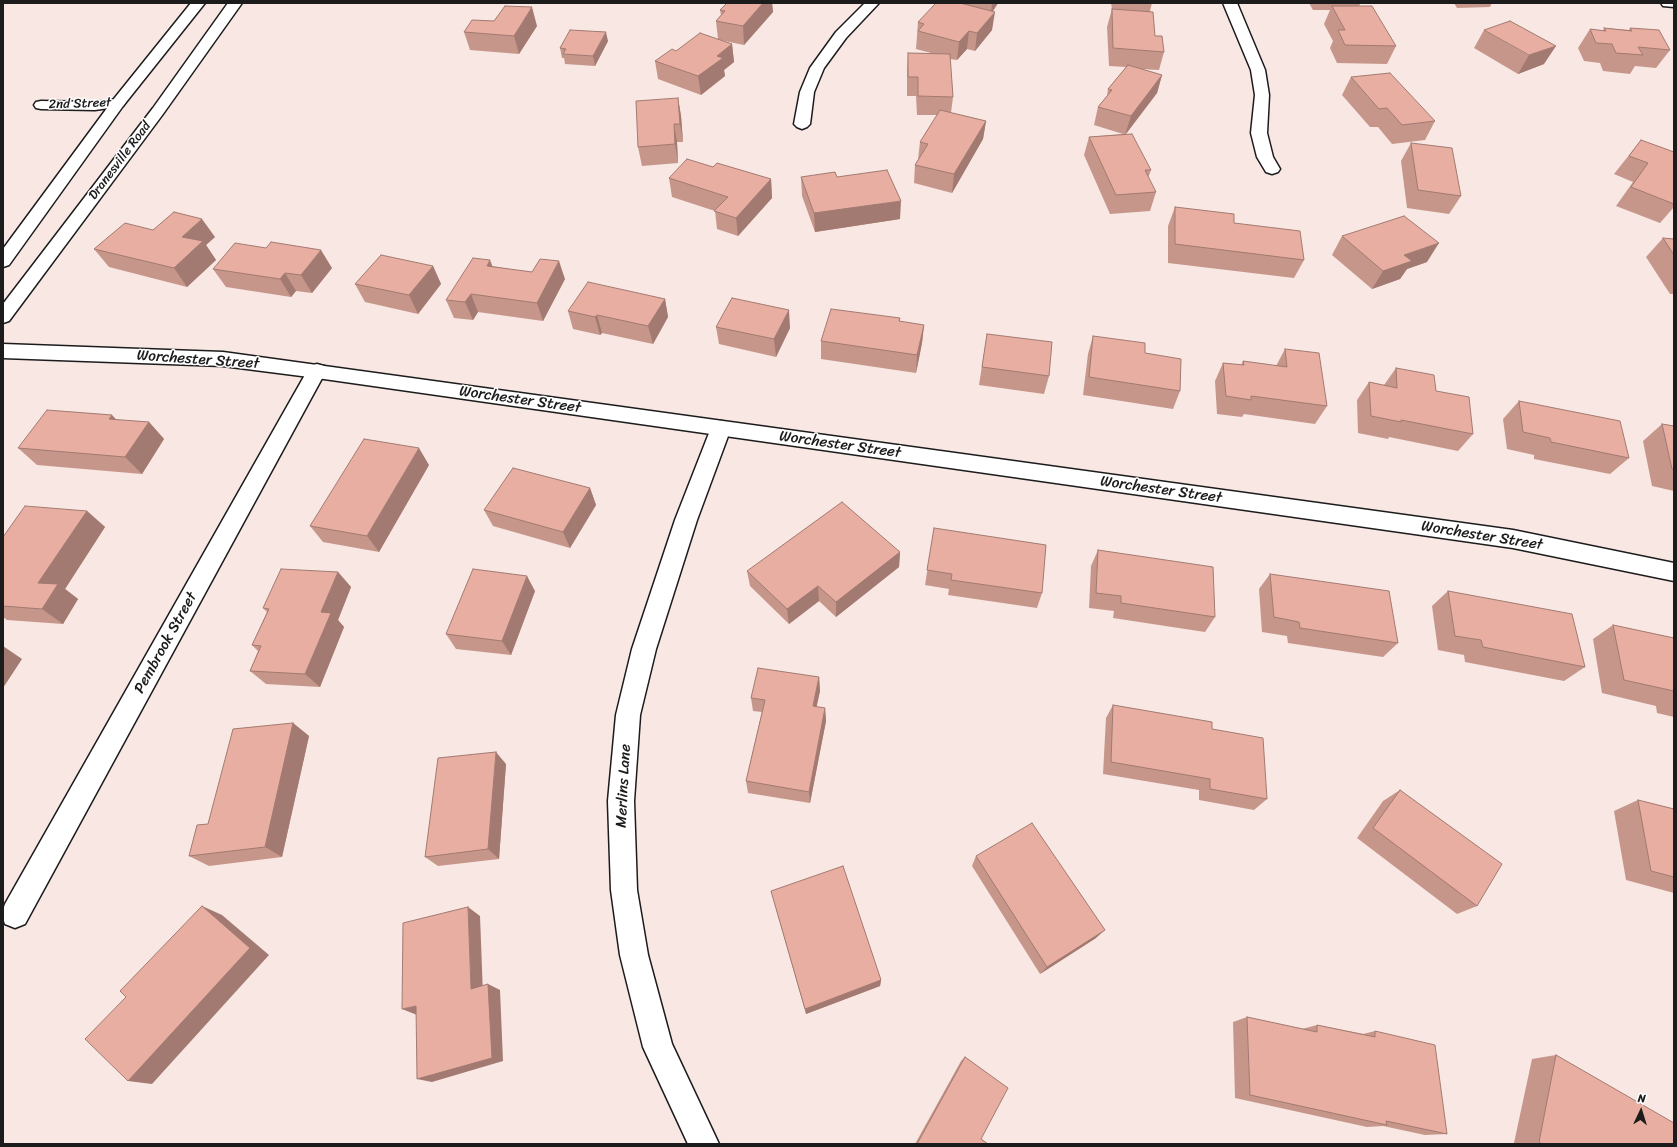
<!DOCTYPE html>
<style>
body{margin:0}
#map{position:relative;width:1677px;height:1147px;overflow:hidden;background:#f8e7e3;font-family:Sriracha,sans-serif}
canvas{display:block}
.frame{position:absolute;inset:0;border:4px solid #1c1c1c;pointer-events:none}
.north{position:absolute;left:1621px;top:1091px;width:40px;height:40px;-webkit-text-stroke:3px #fff;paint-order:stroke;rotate:4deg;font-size:11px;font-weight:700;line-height:16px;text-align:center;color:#1c1c1c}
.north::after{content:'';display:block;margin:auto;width:14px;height:18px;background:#1c1c1c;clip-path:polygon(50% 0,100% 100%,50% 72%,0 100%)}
</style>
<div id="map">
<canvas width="1677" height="1147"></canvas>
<div class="frame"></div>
<div class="north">N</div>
</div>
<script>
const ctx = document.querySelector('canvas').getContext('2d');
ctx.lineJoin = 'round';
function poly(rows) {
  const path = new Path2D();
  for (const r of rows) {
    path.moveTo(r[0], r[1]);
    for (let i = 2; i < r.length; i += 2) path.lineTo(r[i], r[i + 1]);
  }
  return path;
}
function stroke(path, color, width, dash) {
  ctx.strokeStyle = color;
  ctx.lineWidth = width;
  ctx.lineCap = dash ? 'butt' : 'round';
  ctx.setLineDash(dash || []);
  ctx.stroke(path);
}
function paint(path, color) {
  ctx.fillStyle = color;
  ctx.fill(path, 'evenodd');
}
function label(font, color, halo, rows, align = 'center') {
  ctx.font = font + ' Sriracha,sans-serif';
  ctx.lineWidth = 3;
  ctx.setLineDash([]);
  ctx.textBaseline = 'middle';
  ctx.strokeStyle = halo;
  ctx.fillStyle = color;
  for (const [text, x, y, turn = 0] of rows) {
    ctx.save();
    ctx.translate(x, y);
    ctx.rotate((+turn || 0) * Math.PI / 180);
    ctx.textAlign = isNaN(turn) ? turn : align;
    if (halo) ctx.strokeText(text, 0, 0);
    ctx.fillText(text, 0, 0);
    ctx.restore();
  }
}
const street = poly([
 [865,3,879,3,846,38,824,68,814,92,810,124,807,127,802,129,797,127,794,124,800,92,810,68,836,32,865,3],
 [1223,3,1237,3,1265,70,1269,95,1267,133,1273,157,1280,169,1278,172,1272,174,1266,172,1257,157,1251,133,1255,95,1251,70,1223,3],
 [1661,3,1674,3,1674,7,1663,6,1661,3],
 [118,99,123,100,125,103,123,106,95,110,41,109,36,108,34,105,36,102,41,101,95,102,118,99],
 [317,364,324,366,326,371,25,924,15,928,5,924,3,918,3,910,5,904,310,366,317,364],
 [721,421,728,423,731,428,697,520,656,649,640,715,634,801,637,890,648,955,672,1044,719,1144,688,1144,643,1047,620,955,611,890,608,801,616,715,632,649,675,520,711,428,714,423,721,421]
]);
const secondary = poly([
 [3,344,223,352,1513,530,1674,563,1674,581,1513,548,317,378,223,366,3,358,3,344]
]);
const primary = poly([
 [191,3,205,3,123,106,9,265,3,267,3,249,113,100,191,3],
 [228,3,242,3,163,114,9,321,3,323,3,304,153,108,228,3]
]);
stroke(street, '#1c1c1c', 3);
stroke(secondary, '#1c1c1c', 3);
stroke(primary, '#1c1c1c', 3);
paint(street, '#fff');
paint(secondary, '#fff');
paint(primary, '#fff');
paint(poly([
 [727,3,772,3,773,12,744,45,720,40,732,44,734,62,724,70,725,76,701,95,658,79,655,61,676,51,718,39,716,21,721,15,720,10],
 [965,3,998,3,993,11,992,30,975,51,967,49,957,60,950,59,953,97,951,113,986,121,983,139,952,193,914,183,915,165,918,160,920,142,937,115,917,115,916,96,907,96,907,71,908,53,931,53,916,49,918,22,965,4],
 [1111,3,1152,3,1150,11,1155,36,1164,52,1159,70,1141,69,1162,75,1157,93,1126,134,1151,170,1148,178,1156,192,1150,211,1110,214,1084,155,1089,137,1123,134,1094,125,1098,107,1107,96,1108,89,1126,67,1109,66,1107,27,1112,9],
 [1309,3,1361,3,1359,6,1396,46,1387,64,1337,63,1330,48,1333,41,1324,24,1330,10,1313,10],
 [1454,3,1492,3,1490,7,1457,8],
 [537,26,519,54,470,50,464,32],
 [1604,28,1629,30,1630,28,1670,50,1656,68,1635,66,1630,74,1603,71,1600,63,1584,61,1578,48,1590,29,1603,31],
 [1484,30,1544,64,1518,74,1474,48],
 [608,41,595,66,565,64,564,58,562,58,560,48],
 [1351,77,1435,121,1425,140,1392,144,1378,127,1370,127,1342,95],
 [678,98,681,116,683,142,677,142,678,163,642,166,638,147],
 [1641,140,1674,152,1674,207,1660,223,1616,206,1633,182,1614,174],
 [1411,143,1461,196,1449,214,1407,208,1401,161],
 [713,167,771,179,772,198,738,236,717,229,715,211,672,197,669,178],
 [801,177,837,177,900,219,815,232,802,196],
 [1175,207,1234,223,1304,260,1294,278,1168,263,1168,226],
 [153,230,215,237,206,245,216,260,187,287,109,267,94,249],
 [1342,236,1427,262,1407,269,1400,279,1372,289,1332,255],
 [1663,238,1674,239,1674,294,1670,294,1646,257],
 [433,266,441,284,418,314,365,302,355,284],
 [492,266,565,279,543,321,478,312,473,320,454,318,446,300],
 [332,268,312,293,296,291,291,297,226,287,213,269],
 [665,299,668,317,653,344,602,333,600,335,573,329,568,311],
 [900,318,900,322,924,325,922,343,916,373,821,359,821,341],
 [716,327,790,328,776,357,719,344],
 [987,334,1049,376,1044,394,979,385],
 [1093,336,1145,353,1180,391,1173,409,1083,395,1088,354],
 [1285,349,1327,406,1315,424,1244,414,1242,417,1217,414,1215,381,1223,363,1241,365,1243,361,1276,366],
 [1396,368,1436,391,1473,434,1458,451,1389,437,1388,439,1358,433,1357,400,1369,382,1384,385],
 [1519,401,1629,458,1610,474,1534,459,1534,455,1507,449,1503,419],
 [116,420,149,422,164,439,142,474,37,465,18,448],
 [1662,424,1674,426,1674,491,1652,486,1643,441],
 [429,465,379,552,323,542,310,526],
 [590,488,596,505,570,548,493,526,484,510],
 [87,511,105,527,65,589,78,599,63,624,7,620,3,617,3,537],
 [934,528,1042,593,1037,608,948,595,949,589,925,585],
 [1098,550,1215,617,1205,632,1113,618,1114,611,1089,608,1091,566],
 [900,552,899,567,836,617,819,601,789,624,750,586,747,571],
 [338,572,351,587,338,620,344,627,320,687,266,684,250,671,258,651,252,645,267,612,263,608],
 [1270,574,1398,643,1383,657,1288,643,1287,636,1262,632,1259,589],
 [535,591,511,655,456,649,446,634],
 [1448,591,1585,667,1564,681,1465,662,1464,655,1438,650,1432,606],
 [1613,625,1674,638,1674,717,1657,713,1656,706,1602,693,1593,639],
 [819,677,820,691,816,707,825,708,826,721,810,803,748,793,746,781,762,712,753,711,751,698],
 [1113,705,1212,729,1267,799,1254,810,1199,800,1199,790,1103,774,1106,718],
 [293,723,309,736,282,857,209,866,189,856,208,824],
 [506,764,499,859,438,866,425,857],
 [1400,790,1477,906,1457,914,1357,838,1383,801],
 [1638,800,1674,809,1674,893,1626,880,1614,811],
 [976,856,1096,938,1040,974,972,866],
 [771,891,881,980,880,986,806,1014],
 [1247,1017,1302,1029,1317,1025,1363,1034,1375,1031,1447,1134,1425,1135,1383,1126,1367,1127,1235,1098,1233,1022],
 [1556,1055,1674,1144,1515,1144,1514,1143,1532,1059],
 [965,1057,981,1139,988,1144,915,1144,961,1061]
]), '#c7968a');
paint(poly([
 [763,3,772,3,773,12,744,45,743,26],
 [992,3,998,3,991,14],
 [532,7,537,26,519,54,514,36],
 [995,12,992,30,975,51,977,33],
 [969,31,967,49,957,60,959,42],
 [606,32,608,41,595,66,593,56],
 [732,44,734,62,724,70,725,76,701,95,698,76,717,56],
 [1556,46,1544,64,1518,74,1529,55],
 [1162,75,1157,93,1125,135,1131,116],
 [678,98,681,116,683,142,680,124],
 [986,121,983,139,952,193,954,174],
 [674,124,677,142,678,163,675,144],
 [771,179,772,198,738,236,736,218],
 [901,201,900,219,815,232,814,213],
 [202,219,215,237,206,245,216,260,187,287,174,268,182,237],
 [1439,243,1427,262,1407,269,1400,279,1372,289,1383,271,1404,255],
 [321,250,332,268,312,293,301,275],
 [490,260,497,278,487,266],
 [559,261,565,279,543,321,537,303],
 [433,266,441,284,418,314,409,295],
 [285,273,296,291,291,297,280,279],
 [471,294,478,312,473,320,465,302],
 [665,299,668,317,653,344,648,326],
 [789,310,790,328,776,357,774,339],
 [597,315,602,333,600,335,595,317],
 [924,325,922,343,916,373,917,355],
 [112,415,129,433,109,419],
 [149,422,164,439,142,474,125,457],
 [419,448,429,465,379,552,367,536],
 [590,488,596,505,570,548,563,532],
 [87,511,105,527,65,589,78,599,63,624,42,609,38,583],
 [900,552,899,567,836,617,836,602],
 [338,572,351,587,338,620,344,627,320,687,305,674,321,612],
 [527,576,535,591,511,655,502,641],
 [818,586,819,601,789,624,787,609],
 [3,646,22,659,3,688],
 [819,677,820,691,814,719,813,706],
 [825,708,826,721,810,803,809,792],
 [293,723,309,736,282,857,265,847],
 [496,752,506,764,499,859,488,849],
 [202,906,222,915,269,955,152,1084,128,1081],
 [468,907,480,916,483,995,471,989],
 [1105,930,1096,938,1040,974,1047,967],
 [881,980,880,986,806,1014,805,1009],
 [488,984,500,990,503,1061,432,1082,417,1079],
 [416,1006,417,1015,402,1009]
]), '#a27a71');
const building = poly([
 [727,3,763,3,743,26,716,21,725,11,720,10,727,3],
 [936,3,960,3,995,12,977,33,969,31,959,42,918,31,924,24,918,22,936,3],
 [505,6,532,7,514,36,464,32,472,20,494,21,505,6],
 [1332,6,1372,6,1396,46,1345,45,1338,30,1345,30,1332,6],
 [1112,9,1153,12,1155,36,1162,36,1164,52,1113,48,1112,9],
 [1510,21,1556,46,1529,55,1484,30,1510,21],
 [1604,28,1632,31,1630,28,1659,30,1670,50,1638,47,1643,55,1616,53,1612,44,1596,43,1590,29,1606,31,1604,28],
 [570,30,606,32,593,56,563,54,566,49,560,48,570,30],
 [700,33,732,44,717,56,723,58,698,76,655,61,672,49,676,51,700,33],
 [908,53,950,54,953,97,918,96,918,77,908,77,908,53],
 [1128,65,1162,75,1131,116,1098,107,1112,90,1108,89,1128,65],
 [1390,73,1435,121,1402,125,1387,108,1379,109,1351,77,1390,73],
 [678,98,680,124,674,124,675,144,638,147,636,101,678,98],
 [940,110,986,121,954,174,915,165,928,144,920,142,940,110],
 [1132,134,1151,170,1145,170,1156,192,1116,195,1089,137,1132,134],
 [1641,140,1674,152,1674,204,1631,187,1648,163,1629,156,1641,140],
 [1411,143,1452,148,1461,196,1418,190,1411,143],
 [687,159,713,167,717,163,771,179,736,218,714,211,728,197,669,178,687,159],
 [887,170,901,201,814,213,801,177,835,172,837,177,887,170],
 [1175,207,1234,214,1234,223,1300,231,1304,260,1175,244,1175,207],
 [174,212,202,219,182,237,203,241,174,268,94,249,125,223,153,230,174,212],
 [1404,216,1439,243,1404,255,1412,261,1383,271,1342,236,1404,216],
 [1663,238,1674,239,1674,255,1663,238],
 [271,242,321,250,301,275,285,273,280,279,213,269,235,243,266,248,271,242],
 [381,255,433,266,409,295,355,284,381,255],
 [473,258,490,260,487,266,532,272,540,259,559,261,537,303,471,294,465,302,446,300,473,258],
 [588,282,665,299,648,326,597,315,595,317,568,311,588,282],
 [732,298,789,310,774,339,716,327,732,298],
 [831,309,900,318,899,321,924,325,917,355,821,341,831,309],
 [987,334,1052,342,1049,376,982,367,987,334],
 [1093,336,1145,343,1145,353,1181,359,1180,391,1089,377,1093,336],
 [1285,349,1319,353,1327,406,1251,396,1251,400,1226,396,1223,363,1244,365,1243,361,1287,367,1285,349],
 [1396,368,1434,375,1436,391,1469,397,1473,434,1401,420,1401,422,1371,416,1369,382,1397,388,1396,368],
 [1519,401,1620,421,1629,458,1551,442,1550,438,1523,432,1519,401],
 [47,410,112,415,109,419,149,422,125,457,18,448,47,410],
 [1662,424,1674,426,1674,470,1672,469,1662,424],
 [364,439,419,448,367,536,310,526,364,439],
 [513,468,590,488,563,532,484,510,513,468],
 [842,502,900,552,836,602,818,586,787,609,747,571,842,502],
 [25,506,87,511,38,583,58,584,42,609,3,606,3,537,25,506],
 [934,528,1046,545,1042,593,951,580,952,574,927,570,934,528],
 [1098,550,1213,567,1215,617,1121,603,1121,596,1096,593,1098,550],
 [281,569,338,572,321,612,331,613,305,674,250,671,261,646,252,645,269,609,263,608,281,569],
 [473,569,527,576,502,641,446,634,473,569],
 [1270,574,1389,591,1398,643,1300,628,1299,622,1274,617,1270,574],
 [1448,591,1572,614,1585,667,1483,647,1481,640,1455,636,1448,591],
 [1613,625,1674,638,1674,691,1624,680,1613,625],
 [758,668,819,677,813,706,825,708,809,792,746,781,765,700,751,698,758,668],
 [1113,705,1212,722,1212,729,1263,738,1267,799,1210,789,1210,779,1111,762,1113,705],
 [293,723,265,847,189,856,197,825,208,824,233,729,293,723],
 [496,752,488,849,425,857,438,758,496,752],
 [1400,790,1502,864,1477,906,1373,828,1400,790],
 [1638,800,1674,809,1674,877,1651,871,1638,800],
 [1032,823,1105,930,1047,967,976,856,1032,823],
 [843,866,881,980,805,1009,771,891,843,866],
 [202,906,250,948,128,1081,85,1039,126,997,120,991,202,906],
 [468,907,471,989,488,984,492,1058,417,1079,416,1006,402,1009,403,923,468,907],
 [1247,1017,1317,1032,1317,1025,1375,1037,1375,1031,1435,1045,1447,1134,1386,1121,1387,1125,1250,1095,1247,1017],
 [1556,1055,1674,1123,1674,1144,1542,1144,1539,1142,1556,1055],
 [965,1057,1008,1088,981,1139,988,1144,917,1144,965,1057]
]);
paint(building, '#e7aea1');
stroke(building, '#a27a71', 1);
label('13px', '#1c1c1c', '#fff', [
 ["2nd Street",80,104,-2],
 ["Dranesville Road",120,161,-53]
]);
label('15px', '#1c1c1c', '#fff', [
 ["Worchester Street",198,360,4],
 ["Worchester Street",520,400,8],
 ["Worchester Street",840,445,8],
 ["Worchester Street",1161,490,8],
 ["Worchester Street",1482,536,9],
 ["Pembrook Street",166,643,-61],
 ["Merlins Lane",624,786,-87]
]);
</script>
